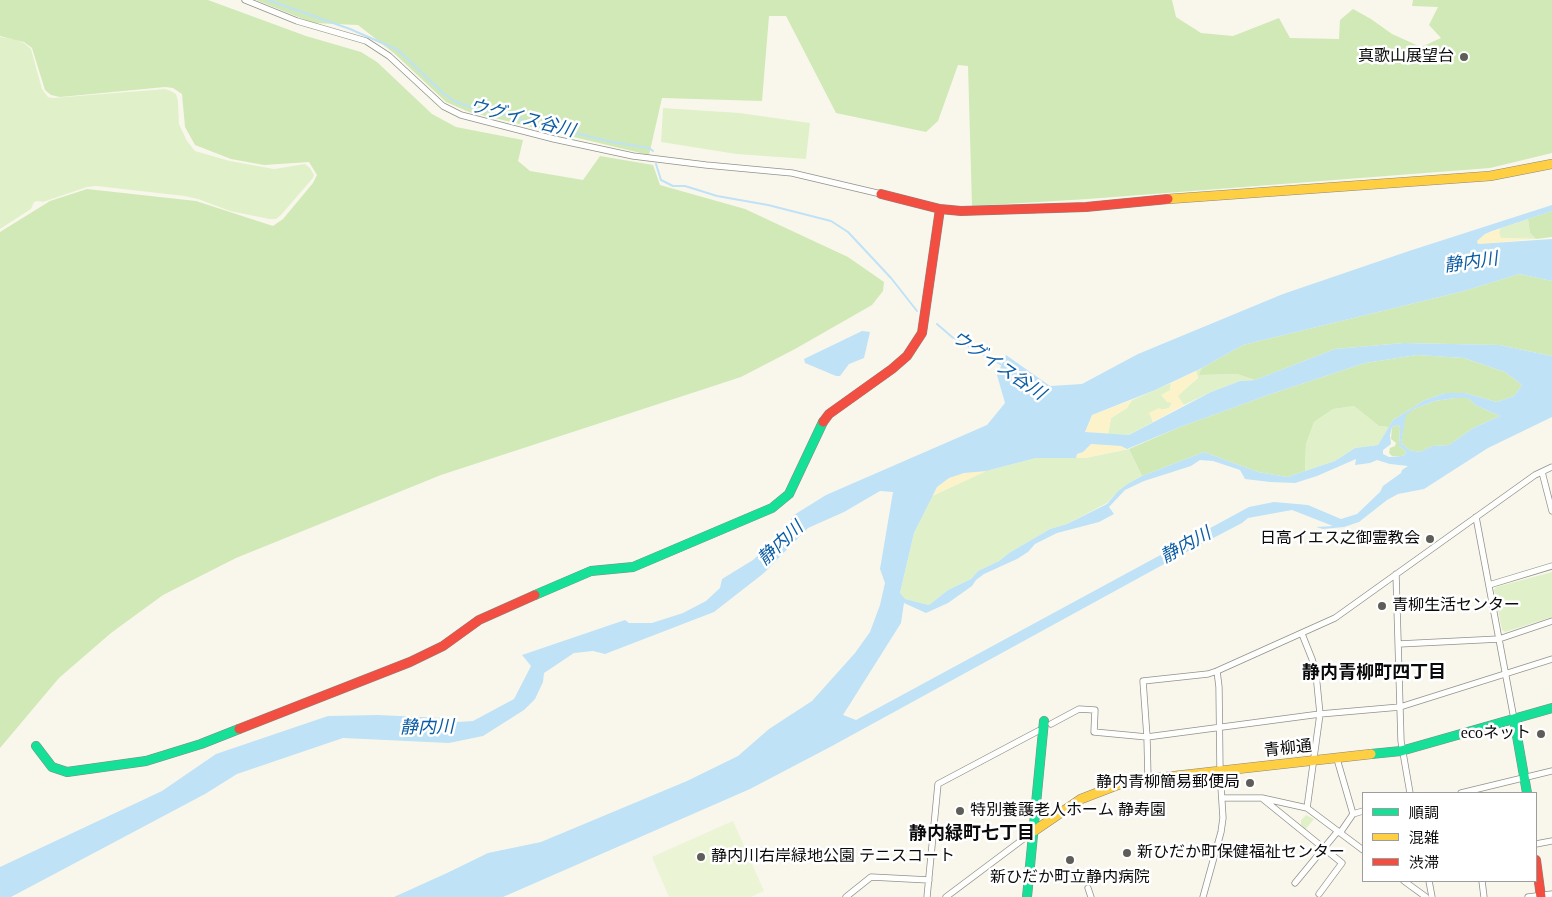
<!DOCTYPE html>
<html>
<head>
<meta charset="utf-8">
<style>
  body { margin:0 }
  #map { position:relative; width:1552px; height:897px; overflow:hidden; background:#f9f7ec; font-family:"Times New Roman","Noto Sans JP",serif }
  canvas { display:block }
  .legend { position:absolute; left:1362px; top:792px; width:175px; height:90px; box-sizing:border-box; background:#fff; border:1px solid #9d9d9d; margin:0; padding:6px 9px; list-style:none; font-size:15px; color:#0a0a0a }
  .legend li { display:flex; align-items:center; gap:10px; height:25px }
  .legend b { width:25px; border:1px solid #9d9d9d }
</style>
</head>
<body>
<div id="map">
<canvas width="1552" height="897"></canvas>
<ul class="legend">
<li><b style="height:6px;background:#16e098"></b>順調</li>
<li><b style="height:6px;background:#ffcf43"></b>混雑</li>
<li><b style="height:6px;background:#f24e42"></b>渋滞</li>
</ul>
</div>
<script>
const ctx = document.querySelector('canvas').getContext('2d');
ctx.lineJoin = 'round';
function fill(path, color) {
  ctx.fillStyle = color;
  ctx.fill(path, 'evenodd');
}
function poly(rows) {
  const path = new Path2D();
  for (const r of rows) {
    path.moveTo(r[0], r[1]);
    for (let i = 2; i < r.length; i += 2) path.lineTo(r[i], r[i + 1]);
  }
  return path;
}
function strokePath(path, color, width, dash) {
  ctx.strokeStyle = color;
  ctx.lineWidth = width;
  ctx.lineCap = dash ? 'butt' : 'round';
  ctx.setLineDash(dash || []);
  ctx.stroke(path);
}
function write(font, color, halo, rows, align = 'center') {
  ctx.font = font + ' "Times New Roman","Noto Sans JP",serif';
  ctx.lineWidth = 5;
  ctx.setLineDash([]);
  ctx.textBaseline = 'middle';
  ctx.strokeStyle = halo;
  ctx.fillStyle = color;
  for (const [text, x, y, turn = 0] of rows) {
    ctx.save();
    ctx.translate(x, y);
    ctx.rotate((+turn || 0) * Math.PI / 180);
    ctx.textAlign = isNaN(turn) ? turn : align;
    if (halo) ctx.strokeText(text, 0, 0);
    ctx.fillText(text, 0, 0);
    ctx.restore();
  }
}
fill(poly([
  [0,37,15,39,24,43,31,49,42,89,48,97,53,98,165,89,171,91,176,94,178,101,179,124,187,141,195,151,230,161,274,169,305,164,310,168,314,175,313,178,281,215,276,219,269,219,230,211,198,199,184,196,96,186,87,187,43,202,37,201,34,202,31,209,0,229],
  [663,108,740,113,810,123,806,159,736,154,661,142],
  [1528,219,1530,233,1536,239,1500,238,1499,232,1501,228],
  [1202,368,1200,375,1237,374,1255,380,1240,381,1211,392,1184,405,1177,396,1198,378,1196,371],
  [1171,383,1170,390,1172,403,1169,408,1150,413,1153,422,1129,435,1108,434,1111,418,1127,408,1132,400],
  [1354,406,1379,426,1389,427,1378,445,1355,448,1335,461,1305,471,1306,444,1314,422,1333,409],
  [1129,449,1142,476,1129,483,1118,491,1107,503,1067,524,1050,529,1009,553,999,561,978,571,971,579,948,590,929,605,904,599,900,593,914,533,932,496,986,471,1036,458,1085,458],
  [1552,572,1552,617,1505,632,1502,630,1494,590,1496,587],
  [1306,815,1314,819,1305,830,1301,825,1301,820]
]), '#e0f1ca');
fill(poly([
  [0,0,208,0,306,36,361,52,377,62,432,114,456,127,523,140,518,161,530,171,583,180,600,156,653,165,660,185,745,209,848,257,884,282,883,291,872,305,795,349,741,377,441,475,236,558,163,595,111,633,59,678,0,748,0,232,50,201,87,189,196,201,273,226,283,219,313,183,317,175,309,162,264,165,231,159,195,145,185,127,182,94,173,88,165,87,60,97,51,95,45,90,32,48,24,42,0,36],
  [256,0,1172,0,1176,17,1201,33,1233,36,1279,18,1290,38,1339,39,1340,20,1353,9,1371,19,1392,34,1421,47,1441,38,1429,25,1438,7,1412,6,1413,0,1552,0,1552,153,1490,168,1088,199,972,206,968,66,958,65,938,121,926,132,836,113,786,16,769,16,762,101,662,98,649,155,469,112,446,102,395,54,358,25,313,23],
  [1552,211,1552,237,1536,239,1530,233,1528,219],
  [1519,274,1552,281,1552,356,1499,345,1404,343,1335,349,1255,380,1237,374,1199,375,1202,368,1243,345,1464,291],
  [1417,355,1464,358,1505,372,1522,385,1514,396,1497,402,1465,393,1445,393,1425,400,1393,420,1389,427,1379,426,1354,406,1333,409,1314,422,1306,444,1305,471,1287,477,1258,472,1204,452,1142,476,1129,449,1180,427,1271,394,1365,363],
  [1455,398,1468,398,1477,406,1500,416,1473,428,1449,445,1432,446,1420,452,1409,450,1401,443,1405,415,1414,409,1435,401],
  [1399,425,1400,428,1399,446,1405,450,1406,454,1402,456,1392,456,1389,453,1390,448,1395,446,1396,443,1391,439,1392,427]
]), '#d0e9b7');
fill(poly([
  [1501,228,1499,232,1501,238,1536,239,1478,244,1477,241,1485,234],
  [1196,371,1198,377,1178,396,1184,405,1153,422,1149,413,1159,408,1163,410,1169,408,1172,403,1167,402,1161,395,1170,390,1171,383],
  [1132,400,1127,408,1111,418,1108,434,1085,433,1092,415],
  [1091,444,1121,446,1127,449,1085,458,1076,458,1077,454,1083,452],
  [977,471,986,471,932,496,937,487,949,478,964,473]
]), '#fcf3ca');
fill(poly([
  [733,821,764,891,751,897,669,897,652,857]
]), '#ebf4d4');
fill(poly([
  [1552,205,1552,211,1492,231,1485,234,1477,241,1478,244,1552,239,1552,281,1519,274,1464,291,1243,345,1202,368,1155,390,1092,415,1085,432,1129,435,1211,392,1240,381,1255,380,1335,349,1404,343,1499,345,1552,356,1552,417,1488,448,1424,489,1398,494,1387,500,1359,522,1344,527,1323,529,1316,527,1333,526,1292,510,1248,518,1242,523,1177,557,832,746,750,789,503,897,394,897,447,873,488,853,541,842,687,781,738,756,769,729,812,701,855,653,870,632,880,605,885,583,880,569,893,492,880,491,844,512,808,528,764,573,714,612,605,654,593,651,574,653,544,673,543,682,535,699,524,710,483,736,449,743,343,738,237,774,205,794,11,897,0,897,0,867,162,791,216,754,328,716,378,715,443,718,458,722,473,721,514,699,531,666,522,655,625,620,629,623,652,623,683,613,706,601,720,588,722,579,753,560,781,534,794,515,826,495,987,425,1005,403,997,375,1006,355,1050,386,1082,384,1138,354,1283,294,1409,251],
  [1417,355,1464,358,1505,372,1522,385,1514,396,1497,402,1465,393,1445,393,1425,400,1393,420,1378,445,1355,448,1335,461,1287,477,1258,472,1204,452,1142,476,1129,483,1118,491,1107,504,1067,524,1050,529,1009,553,999,561,978,571,971,579,948,590,929,605,905,599,900,593,914,533,937,487,949,478,964,473,986,471,1036,458,1076,458,1077,454,1083,452,1091,444,1121,446,1127,449,1180,427,1271,394,1365,363],
  [1455,398,1468,398,1477,406,1500,416,1473,428,1449,445,1432,446,1420,452,1409,450,1401,443,1406,415,1414,409,1435,401],
  [1399,425,1400,428,1399,446,1405,450,1406,454,1402,456,1389,457,1383,454,1383,450,1391,444,1390,435,1392,427],
  [1356,459,1355,465,1370,463,1377,460,1390,464,1408,466,1402,470,1401,473,1383,486,1380,492,1357,514,1341,519,1308,505,1274,502,1249,507,856,720,843,715,901,623,904,603,926,613,948,603,972,586,976,580,984,574,1017,559,1028,552,1035,544,1057,533,1099,522,1114,514,1109,507,1125,490,1144,481,1191,466,1200,460,1213,461,1240,470,1245,479,1270,482,1295,483,1317,476],
  [862,331,870,332,864,358,849,364,840,376,836,376,805,363,804,359]
]), '#bfe2f6');
strokePath(poly([
  [268,0,350,29,398,50,444,94,456,102,471,107,502,114,525,121,612,142,649,148,653,151],
  [656,164,661,180,673,186,685,186,717,196,768,205,831,221,848,232,891,278,917,311],
  [937,324,952,337,1002,365]
]), '#bfe2f6', 2);
const street = poly([
  [245,0,297,21,366,41,389,56,443,106,461,115,554,139,633,156,706,165,792,173,881,194],
  [1542,472,1552,511],
  [1476,517,1514,719],
  [1396,574,1401,741,1410,793],
  [1489,585,1552,566],
  [1302,634,1312,659,1316,674,1320,714,1307,808],
  [1399,644,1499,639,1552,621],
  [1051,724,1079,709,1095,710,1094,732,1147,737,1320,714,1400,707,1552,659],
  [1337,759,1353,814],
  [1148,779,1147,737,1143,681,1208,674,1217,671,1335,618,1535,475,1552,467],
  [1461,793,1552,771],
  [1222,798,1262,798,1307,808,1363,850],
  [1263,799,1342,863,1319,894],
  [1340,833,1353,814,1363,811],
  [1536,844,1552,841],
  [1404,881,1426,897],
  [1429,881,1432,897],
  [1482,881,1484,897],
  [1295,883,1338,831],
  [1088,888,1091,897],
  [846,897,871,877,929,880],
  [927,897,938,784,1038,731],
  [946,897,1034,831],
  [1203,897,1221,832,1223,818,1220,771,1219,687,1217,671],
  [1528,897,1552,894]
]);
const fast = poly([
  [535,595,591,571,633,567,772,508,789,494,823,422],
  [1514,719,1527,793],
  [36,746,52,767,67,772,146,761,201,744,239,729],
  [1371,754,1401,751,1552,708],
  [1027,897,1044,721]
]);
const slow = poly([
  [1168,199,1490,176,1552,164],
  [1034,831,1081,799,1120,784,1148,779,1371,754]
]);
const jam = poly([
  [881,194,940,209,961,211,1086,207,1168,199],
  [823,422,829,414,892,369,907,356,922,333,940,209],
  [239,729,410,662,443,646,479,620,535,595],
  [1536,860,1541,897]
]);
strokePath(street, '#92918c', 7);
strokePath(fast, '#888782', 10);
strokePath(slow, '#888782', 10);
strokePath(jam, '#888782', 10);
strokePath(street, '#fefefc', 5.5);
strokePath(fast, '#16e098', 9);
strokePath(slow, '#ffcf43', 9);
strokePath(jam, '#f24e42', 9);
for (const [x, y, r, color] of [
  [1464,57,5,"#5e5d59"],
  [1430,539,5,"#5e5d59"],
  [1382,606,5,"#5e5d59"],
  [1541,734,5,"#5e5d59"],
  [1250,783,5,"#5e5d59"],
  [960,811,5,"#5e5d59"],
  [1127,853,5,"#5e5d59"],
  [701,857,5,"#5e5d59"],
  [1070,860,5,"#5e5d59"]
]) {
  const dot = new Path2D();
  dot.arc(x, y, r, 0, 2 * Math.PI);
  ctx.fillStyle = color;
  ctx.fill(dot);
  strokePath(dot, '#fff', 2);
}
write('16px', '#0a0a0a', '#fff', [
  ["真歌山展望台",1454,57],
  ["日高イエス之御霊教会",1420,539],
  ["青柳生活センター",1392,606,"left"],
  ["ecoネット",1531,734],
  ["静内青柳簡易郵便局",1240,783],
  ["特別養護老人ホーム 静寿園",970,811,"left"],
  ["新ひだか町保健福祉センター",1137,853,"left"],
  ["静内川右岸緑地公園 テニスコート",711,857,"left"],
  ["新ひだか町立静内病院",1070,878,"center"]
], 'right');
write('16px', '#0a0a0a', '#fff', [
  ["青柳通",1288,749,-6]
]);
write('italic 18px', '#0b5ca4', '#fff', [
  ["ウグイス谷川",522,119,14],
  ["静内川",1471,263,-8],
  ["ウグイス谷川",998,366,34],
  ["静内川",781,544,-43],
  ["静内川",1186,546,-29],
  ["静内川",427,728,-1]
]);
write('bold 18px', '#0a0a0a', '#fff', [
  ["静内青柳町四丁目",1374,673],
  ["静内緑町七丁目",972,834]
]);
</script>
</body>
</html>
